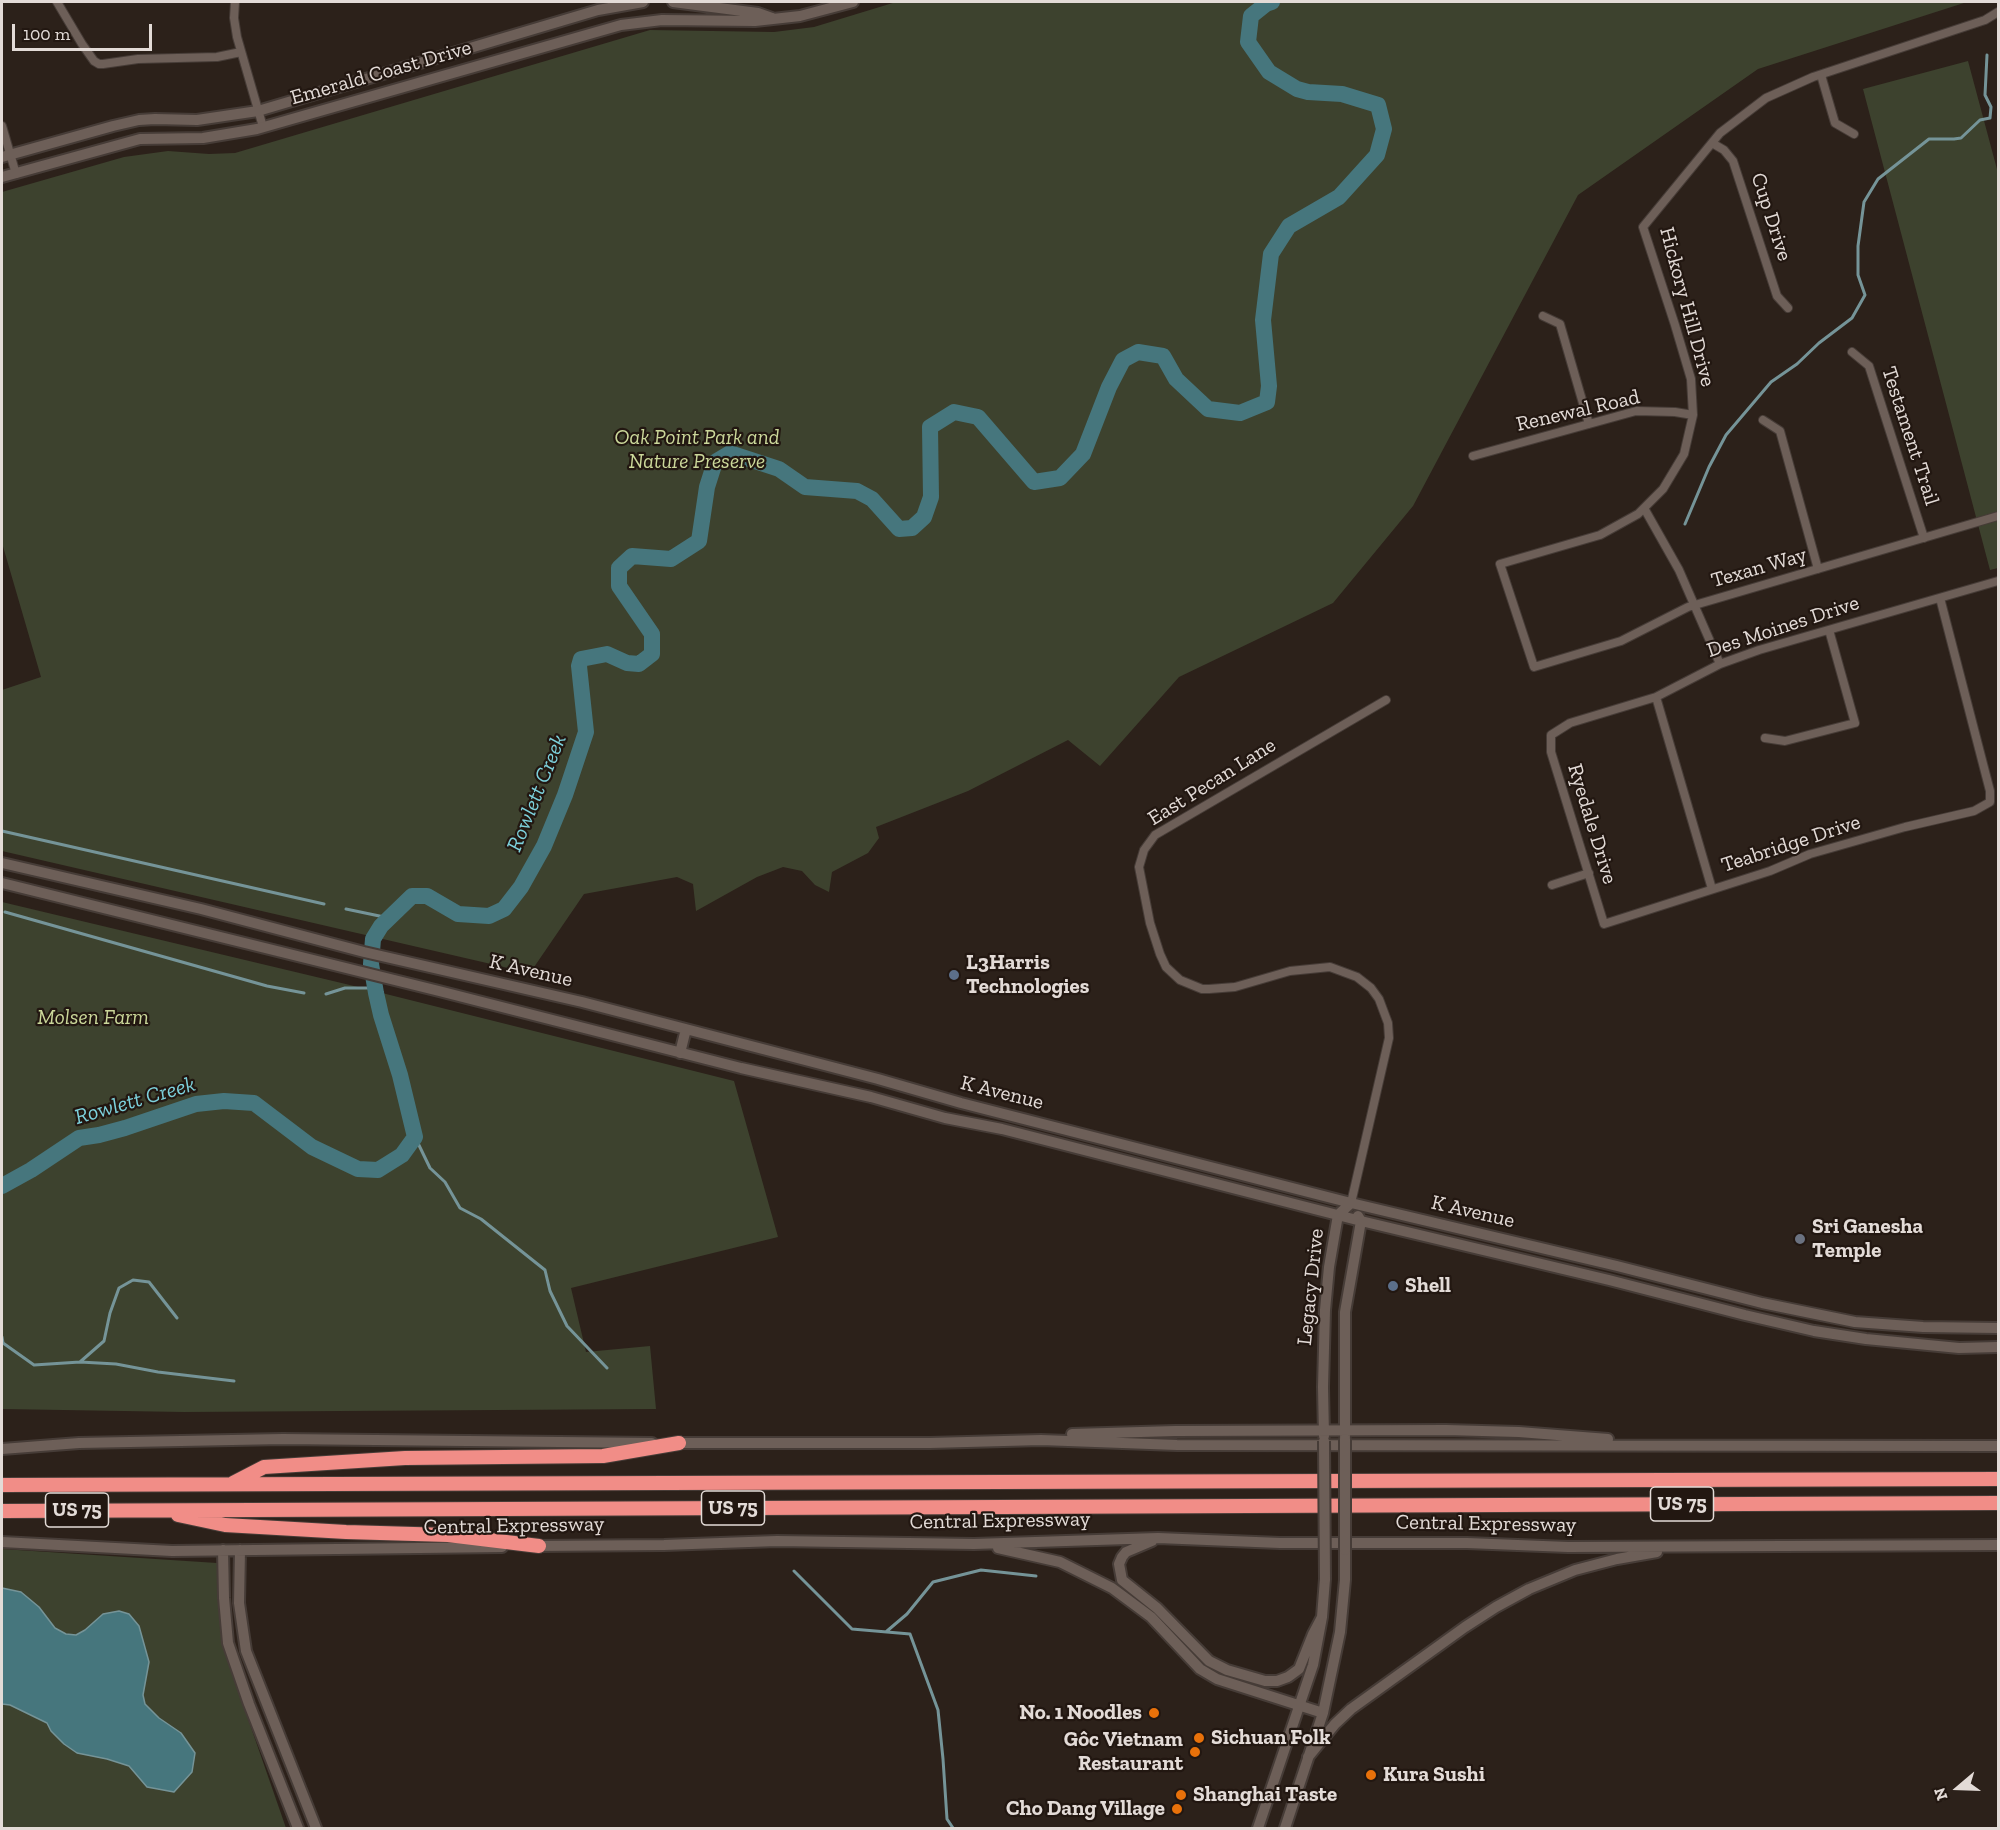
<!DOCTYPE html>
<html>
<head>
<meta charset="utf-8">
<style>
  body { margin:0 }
  #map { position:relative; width:2000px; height:1830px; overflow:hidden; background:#2c211a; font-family:"Zilla Slab",serif }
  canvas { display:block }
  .frame { position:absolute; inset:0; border:3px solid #e3dbd7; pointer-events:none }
  .north { position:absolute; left:1928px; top:1758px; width:60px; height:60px; -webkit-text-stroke:4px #221711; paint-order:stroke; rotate:251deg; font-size:16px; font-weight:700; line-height:24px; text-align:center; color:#e3dbd7 }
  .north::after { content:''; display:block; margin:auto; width:21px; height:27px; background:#e3dbd7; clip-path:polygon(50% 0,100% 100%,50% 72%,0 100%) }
  .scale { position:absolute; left:12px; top:24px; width:140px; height:27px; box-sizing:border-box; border:3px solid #e3dbd7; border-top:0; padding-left:8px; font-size:18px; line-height:21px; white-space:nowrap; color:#e3dbd7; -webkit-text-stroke:4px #221711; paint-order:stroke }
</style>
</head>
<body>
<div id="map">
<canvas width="2000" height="1830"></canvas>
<div class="frame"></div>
<div class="north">N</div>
<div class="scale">100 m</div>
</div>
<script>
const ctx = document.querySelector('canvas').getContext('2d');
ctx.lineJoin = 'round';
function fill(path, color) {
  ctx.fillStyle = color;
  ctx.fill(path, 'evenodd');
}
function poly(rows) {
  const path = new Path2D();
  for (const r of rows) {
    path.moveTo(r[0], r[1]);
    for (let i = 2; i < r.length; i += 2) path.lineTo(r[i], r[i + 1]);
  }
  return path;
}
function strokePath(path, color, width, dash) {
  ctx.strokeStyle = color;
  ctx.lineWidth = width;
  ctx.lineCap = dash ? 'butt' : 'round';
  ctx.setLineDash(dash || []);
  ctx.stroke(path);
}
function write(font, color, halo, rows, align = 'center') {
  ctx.font = font + ' "Zilla Slab",serif';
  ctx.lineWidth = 4.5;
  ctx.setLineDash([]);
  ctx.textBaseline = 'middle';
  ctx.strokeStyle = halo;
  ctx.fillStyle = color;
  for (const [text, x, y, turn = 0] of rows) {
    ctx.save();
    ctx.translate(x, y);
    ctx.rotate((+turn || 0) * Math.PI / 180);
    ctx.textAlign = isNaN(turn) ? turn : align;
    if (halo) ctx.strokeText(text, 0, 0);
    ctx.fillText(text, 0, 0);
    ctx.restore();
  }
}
fill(poly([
  [896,2,1967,2,1758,69,1578,195,1413,506,1333,603,1179,677,1100,766,1068,740,968,791,876,827,879,838,868,853,832,872,829,892,815,885,802,871,783,867,757,877,696,911,693,884,677,877,584,894,530,973,2,851,2,690,41,677,2,543,2,192,124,157,168,151,209,154,235,153,650,30,774,32,814,27],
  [1968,61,1998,173,1998,568,1990,570,1863,89],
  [2,902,354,986,734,1081,778,1237,571,1288,586,1352,650,1346,656,1409,184,1412,2,1409],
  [2,1549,217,1563,222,1644,286,1828,2,1828]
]), '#3d422e');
const water = poly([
  [2,1588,21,1592,39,1607,55,1628,66,1634,76,1635,85,1630,103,1614,119,1611,129,1614,139,1626,149,1662,143,1695,145,1704,159,1718,181,1733,195,1753,192,1772,174,1792,147,1787,129,1766,107,1759,77,1753,64,1744,51,1731,47,1723,10,1705,2,1704,2,1588]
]);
fill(water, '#46767d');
strokePath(water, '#759498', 1.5);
strokePath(poly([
  [1685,524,1709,467,1726,435,1771,382,1797,364,1819,343,1852,318,1865,295,1858,275,1858,246,1864,202,1878,179,1929,139,1954,139,1961,138,1980,120,1990,118,1991,107,1985,95,1987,55],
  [2,831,324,904],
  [346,909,389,918],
  [5,912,267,986,304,993],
  [326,994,345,988,375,988],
  [415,1137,430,1168,445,1182,460,1208,481,1219,545,1270,550,1291,567,1326,607,1368],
  [2,1337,3,1343,34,1365,80,1362,116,1364,158,1372,234,1381],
  [80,1362,104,1341,110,1313,119,1288,133,1280,149,1282,177,1318],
  [794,1571,852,1629,910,1634,938,1710,943,1759,947,1819,953,1828],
  [887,1631,907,1614,933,1582,981,1570,1036,1576]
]), '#759498', 3);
strokePath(poly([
  [2,1186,31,1170,79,1138,99,1135,125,1128,196,1104,224,1101,254,1103,312,1147,358,1169,378,1170,402,1155,415,1137,400,1075,381,1015,376,993,371,964,373,939,381,926,412,896,427,896,458,914,489,916,504,909,521,887,544,846,565,795,586,732,579,666,581,659,607,654,627,663,639,664,652,654,652,634,619,586,619,568,632,556,671,559,699,541,707,487,715,462,730,453,779,469,805,487,857,491,872,499,899,529,912,528,924,517,931,497,930,427,954,412,978,417,1034,482,1060,478,1083,454,1109,387,1123,360,1138,352,1163,356,1176,379,1208,409,1240,413,1267,402,1269,386,1263,320,1271,254,1289,226,1339,197,1377,155,1384,129,1378,105,1342,94,1308,92,1297,89,1269,72,1248,42,1251,16,1266,4,1272,2]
]), '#46767d', 16);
const street = poly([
  [57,2,82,44,94,61,99,64,103,64,138,59,217,57,241,52],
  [235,2,234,18,237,37,263,127],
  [1998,12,1985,20,1813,77,1766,98,1720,133,1643,227,1675,325,1691,379,1693,415,1684,454,1663,489,1638,514,1600,535,1500,564,1534,667,1621,641,1688,607,1998,516],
  [1821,75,1835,123,1854,134],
  [2,126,16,174],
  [1712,143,1724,150,1733,161,1777,296,1788,308],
  [1543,316,1560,324,1589,424],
  [1852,352,1869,366,1924,538],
  [1763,420,1780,431,1818,569],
  [1473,456,1636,411,1675,412,1693,415],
  [1644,508,1679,570,1720,664],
  [1940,598,1990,791,1990,802,1974,811,1905,827,1810,854,1770,871,1604,924,1551,752,1551,735,1570,723,1656,697,1720,664,1759,650,1998,581],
  [1656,697,1712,889],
  [1765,738,1785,741,1855,723,1829,630],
  [1552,885,1589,873],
  [1351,1203,1389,1038,1388,1023,1379,999,1371,988,1357,977,1330,967,1290,971,1235,987,1209,989,1202,989,1180,980,1166,967,1160,954,1150,923,1139,867,1144,850,1155,835,1386,700]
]);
const secondary = poly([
  [673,2,758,13,772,18],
  [2,157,113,126,139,120,155,119,197,120,258,111,598,10,643,2],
  [2,177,140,139,203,138,257,129,621,25,662,20,755,21,800,16,853,2],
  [2,863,201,909,364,952,582,1002,878,1079,961,1103,1351,1203,1617,1266,1762,1303,1855,1322,1923,1327,1998,1328],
  [2,883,439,991,741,1068,871,1097,945,1118,1002,1129,1361,1221,1609,1280,1745,1315,1814,1331,1866,1339,1959,1348,1998,1347],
  [680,1053,686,1029],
  [1072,1434,1175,1431,1446,1430,1519,1432,1608,1439],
  [1324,1436,1323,1387,1325,1310,1329,1267,1338,1215,1351,1203],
  [1345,1436,1345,1312,1361,1221,1358,1216],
  [674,1443,930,1443,1041,1440,1177,1445,1998,1446],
  [2,1449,79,1443,283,1439,652,1443],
  [1152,1541,1126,1552,1122,1557,1119,1564,1122,1580,1157,1608,1209,1661,1227,1670,1265,1681,1277,1681,1288,1677,1299,1669,1313,1634,1322,1617],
  [2,1542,172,1551,502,1547],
  [533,1546,664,1545,777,1541,974,1544,1158,1538,1280,1543,1467,1543,1568,1547,1998,1545],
  [998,1548,1060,1562,1112,1588,1151,1617,1200,1669,1217,1679,1323,1713],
  [223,1550,224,1598,228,1643,249,1704,298,1828],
  [240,1550,239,1603,246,1651,316,1828],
  [1308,1757,1335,1724,1351,1709,1465,1627,1496,1607,1529,1589,1575,1570,1617,1559,1657,1552],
  [1258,1828,1313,1665,1322,1617,1325,1579],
  [1285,1828,1323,1713,1340,1632,1345,1580,1345,1550]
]);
const highway = poly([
  [233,1483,264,1467,405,1458,603,1456,679,1443],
  [2,1485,1998,1479],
  [2,1511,1998,1503],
  [178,1515,225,1525,346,1532,448,1535,539,1546]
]);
strokePath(street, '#463c37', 10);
strokePath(secondary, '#463c37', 14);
strokePath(highway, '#463c37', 16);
strokePath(street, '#6d5f58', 8);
strokePath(secondary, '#6d5f58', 10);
strokePath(highway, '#f18d87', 14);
const secondaryBridge = poly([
  [1324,1441,1325,1579],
  [1345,1550,1345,1439]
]);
strokePath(secondaryBridge, '#463c37', 14, []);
strokePath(secondaryBridge, '#6d5f58', 10);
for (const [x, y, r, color] of [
  [954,975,6,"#5c6f8a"],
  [1800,1239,6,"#6b7280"],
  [1393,1286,6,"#5c6f8a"],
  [1154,1713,6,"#e8710a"],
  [1199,1738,6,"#e8710a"],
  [1195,1752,6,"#e8710a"],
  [1371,1775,6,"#e8710a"],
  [1181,1795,6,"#e8710a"],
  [1177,1809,6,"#e8710a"]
]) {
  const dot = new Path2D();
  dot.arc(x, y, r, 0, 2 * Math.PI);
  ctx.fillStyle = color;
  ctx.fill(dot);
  strokePath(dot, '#221711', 2);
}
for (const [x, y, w] of [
  [1682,1504,63],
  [733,1508,63],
  [77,1510,63]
]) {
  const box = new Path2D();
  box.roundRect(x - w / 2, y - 17, w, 34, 4.5);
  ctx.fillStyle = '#221711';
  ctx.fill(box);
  strokePath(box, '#e3dbd7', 1.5);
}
write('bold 20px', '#e3dbd7', null, [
  ["US 75",1682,1504],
  ["US 75",733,1508],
  ["US 75",77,1510]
]);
write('21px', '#e3dbd7', '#221711', [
  ["Emerald Coast Drive",381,73,-16],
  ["Cup Drive",1771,217,72],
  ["Hickory Hill Drive",1687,307,75],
  ["Renewal Road",1578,411,-13],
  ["Testament Trail",1910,436,72],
  ["Texan Way",1759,568,-16],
  ["Des Moines Drive",1783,627,-18],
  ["East Pecan Lane",1212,782,-32],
  ["Ryedale Drive",1592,824,73],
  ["Teabridge Drive",1791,844,-18],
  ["K Avenue",531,971,13],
  ["K Avenue",1002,1093,14],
  ["K Avenue",1473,1212,13],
  ["Legacy Drive",1311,1287,-84],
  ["Central Expressway",1000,1521,-1],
  ["Central Expressway",1486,1524,1],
  ["Central Expressway",514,1526,-1]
]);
write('italic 21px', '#cbd89a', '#221711', [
  ["Oak Point Park and",697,438],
  ["Nature Preserve",697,462],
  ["Molsen Farm",93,1018]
]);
write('bold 21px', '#e3dbd7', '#221711', [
  ["L3Harris",966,963],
  ["Technologies",966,987],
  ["Sri Ganesha",1812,1227],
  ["Temple",1812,1251],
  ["Shell",1405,1286],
  ["No. 1 Noodles",1142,1713,"right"],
  ["Sichuan Folk",1211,1738],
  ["Gôc Vietnam",1183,1740,"right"],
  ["Restaurant",1183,1764,"right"],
  ["Kura Sushi",1383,1775],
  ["Shanghai Taste",1193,1795],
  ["Cho Dang Village",1165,1809,"right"]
], 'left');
write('italic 22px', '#7dd1dc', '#221711', [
  ["Rowlett Creek",537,793,-68],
  ["Rowlett Creek",135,1101,-16]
]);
</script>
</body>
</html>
